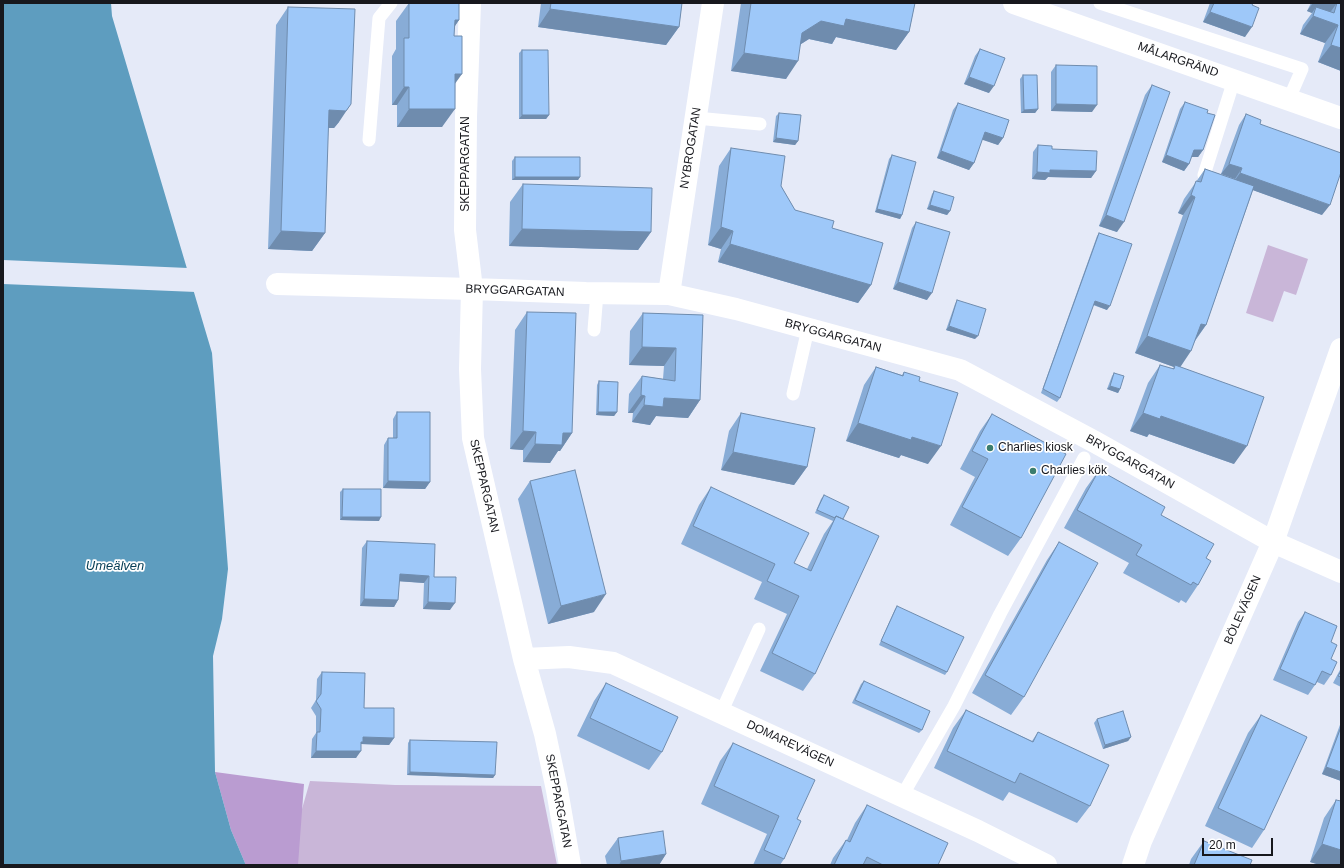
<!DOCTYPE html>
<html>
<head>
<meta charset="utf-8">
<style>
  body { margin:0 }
  #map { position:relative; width:1344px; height:868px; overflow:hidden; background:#e5eaf8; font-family:Helvetica,sans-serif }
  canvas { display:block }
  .frame { position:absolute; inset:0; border:4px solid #17181d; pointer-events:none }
  .scale { position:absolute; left:1202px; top:838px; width:71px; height:18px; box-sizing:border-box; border:2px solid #17181d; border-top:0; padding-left:5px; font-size:12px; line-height:14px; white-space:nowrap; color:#17181d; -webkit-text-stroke:3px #fff; paint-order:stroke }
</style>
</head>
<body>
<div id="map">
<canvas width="1344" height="868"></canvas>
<div class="frame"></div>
<div class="scale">20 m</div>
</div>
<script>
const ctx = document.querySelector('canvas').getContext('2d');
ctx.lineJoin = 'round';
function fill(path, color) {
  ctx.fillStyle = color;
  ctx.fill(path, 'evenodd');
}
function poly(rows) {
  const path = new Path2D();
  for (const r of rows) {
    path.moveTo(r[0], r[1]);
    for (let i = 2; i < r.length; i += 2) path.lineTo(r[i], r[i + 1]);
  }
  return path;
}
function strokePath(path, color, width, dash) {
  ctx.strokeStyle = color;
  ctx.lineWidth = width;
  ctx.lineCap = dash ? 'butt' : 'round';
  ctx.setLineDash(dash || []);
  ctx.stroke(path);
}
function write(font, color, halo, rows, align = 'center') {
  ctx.font = font + ' Helvetica,sans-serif';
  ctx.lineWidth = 3.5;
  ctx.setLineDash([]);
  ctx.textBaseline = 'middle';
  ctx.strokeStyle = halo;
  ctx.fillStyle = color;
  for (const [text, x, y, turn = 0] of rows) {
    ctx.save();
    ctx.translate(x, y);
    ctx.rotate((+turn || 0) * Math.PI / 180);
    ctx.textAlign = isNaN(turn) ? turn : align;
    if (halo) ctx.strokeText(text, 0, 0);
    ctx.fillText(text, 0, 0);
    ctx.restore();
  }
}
fill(poly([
  [1268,245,1308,259,1296,295,1284,291,1273,322,1246,313],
  [310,781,395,785,541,786,557,865,286,865]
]), '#c9b6d8');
fill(poly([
  [215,772,304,784,298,865,245,865,245,863,231,830]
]), '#ba9cd1');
fill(poly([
  [3,3,111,3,112,16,212,353,228,569,222,619,213,656,215,772,231,830,245,863,245,865,3,865]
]), '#5e9dbf');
fill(poly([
  [3,260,188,268,196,292,3,284]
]), '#e5eaf8');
strokePath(poly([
  [1100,3,1302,69,1289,99],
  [696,118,760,124],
  [369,140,379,18,391,3],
  [1204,175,1234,80],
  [594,330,597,293],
  [793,394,808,329],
  [721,713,759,629],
  [902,796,954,706,1000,614,1084,458]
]), '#fff', 13);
strokePath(poly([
  [470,3,466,117,465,230,472,289,470,369,473,438,524,659,545,734,557,790,570,865],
  [1014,3,1341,118],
  [277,284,472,289,586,293,669,294,736,309,960,370,1095,442,1273,542,1341,572],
  [669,294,713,3],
  [524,659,569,657,613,663,978,831,1046,865]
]), '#fff', 22);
strokePath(poly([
  [1133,865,1141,841,1273,542,1341,349]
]), '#fff', 22);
fill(poly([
  [409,3,459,20,454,27,455,84,442,127,397,127,397,105,392,105,392,56,396,49,396,21],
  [541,3,682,3,679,27,666,45,538,27],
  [741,3,915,3,909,32,896,50,836,37,832,44,809,39,801,44,786,79,731,71],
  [1210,3,1253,3,1245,37,1203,22],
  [1311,3,1341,3,1341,71,1318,62,1325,43,1300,34,1303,25,1312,13,1307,11],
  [288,7,339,122,334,128,328,128,325,233,312,251,268,249,276,25],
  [980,49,989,93,964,84,975,56],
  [522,50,549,115,546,119,519,119,519,53],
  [1056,65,1092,112,1051,111,1051,72],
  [1023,75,1038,109,1035,113,1021,113,1020,79],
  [1152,85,1117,232,1099,226,1145,95],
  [1185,102,1203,150,1198,157,1191,157,1189,164,1184,171,1162,162,1180,109],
  [958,103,1003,138,998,145,982,139,974,163,969,170,937,158,953,110],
  [779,113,798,141,795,145,773,142,776,116],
  [1246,114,1260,124,1322,215,1253,190,1206,325,1195,341,1180,367,1234,464,1149,434,1147,437,1130,431,1148,383,1160,365,1172,369,1174,367,1135,353,1183,215,1178,213,1184,199,1205,169,1234,179,1235,179,1221,174,1239,125],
  [1038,145,1052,149,1096,171,1091,178,1048,177,1045,180,1032,179,1033,152],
  [731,148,781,186,795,210,832,228,871,285,858,303,718,262,721,249,708,245,719,166],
  [892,155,902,215,900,219,875,212,889,159],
  [515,157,580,177,578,180,512,180,512,161],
  [523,184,651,232,638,250,509,246,510,202],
  [934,191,950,211,947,215,927,209,932,194],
  [916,222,927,300,893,289,912,228],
  [1099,233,1107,310,1093,305,1060,398,1057,402,1041,393,1097,236],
  [957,300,975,339,946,330,955,304],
  [527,312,572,433,560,451,558,451,550,463,523,462,523,450,510,449,515,330],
  [643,313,703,315,700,400,688,418,656,416,650,425,632,422,633,413,628,413,629,394,642,376,663,379,664,366,629,365,630,331],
  [876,367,902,375,904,372,919,381,928,464,901,455,899,458,846,441,864,385],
  [1114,373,1120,389,1118,393,1107,389,1112,376],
  [599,381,617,412,614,416,596,415,597,385],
  [397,412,430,482,425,489,383,488,384,445,388,438,393,438,393,419],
  [741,413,807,467,794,485,721,470,729,431],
  [992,414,1021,538,1008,556,950,525,975,477,960,469,980,431],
  [1099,470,1161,515,1206,558,1198,585,1186,603,1181,600,1179,603,1123,573,1129,563,1064,528,1086,488],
  [530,481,594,612,548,624,518,499],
  [711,487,794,563,807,569,824,534,833,521,815,513,821,499,824,495,843,519,815,674,803,691,760,671,787,614,754,599,762,582,681,544,699,505],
  [343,489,379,521,340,520,340,492],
  [367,541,434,577,450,610,423,609,424,583,399,581,398,600,394,607,360,606,362,548],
  [1059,542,1024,697,1011,715,972,693,1047,560],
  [897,606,947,672,945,675,879,645,895,609],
  [1305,612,1331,659,1331,675,1324,685,1317,682,1308,695,1273,680,1298,622],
  [1341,668,1341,687,1333,683],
  [322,672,364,708,394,738,389,745,361,744,356,758,311,758,312,739,316,733,316,716,311,708,316,700,317,679],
  [864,681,922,730,919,733,852,703,861,684],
  [606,683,662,752,649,770,577,736,594,701],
  [966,710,1032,741,1038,732,1090,806,1077,823,1009,792,1003,801,934,768,953,728],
  [1261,715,1264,830,1252,848,1205,826,1248,733],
  [1097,719,1131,737,1128,741,1103,749,1094,723],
  [1341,722,1341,781,1322,774],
  [410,740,495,775,493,778,407,775,408,743],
  [733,743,797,819,784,859,780,865,753,865,767,834,701,804,720,761],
  [1336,800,1341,865,1320,865,1310,862,1324,818],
  [867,805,938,865,830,865,833,858,846,840,847,840,855,823],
  [618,838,666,854,659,865,607,865,605,856],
  [1204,841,1250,865,1189,865,1191,859]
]), '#88acd6');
fill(poly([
  [1313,3,1337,3,1326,18,1316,7,1312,13,1307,11],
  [550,9,679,27,666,45,538,27],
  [1210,12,1252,27,1245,37,1203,22],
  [1313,16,1338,25,1325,43,1300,34],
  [846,19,909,32,896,50,836,37,832,44,809,39,790,51,802,33,821,21],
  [455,20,459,20,447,38],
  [1331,45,1341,48,1341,71,1318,62],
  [744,53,798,61,786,79,731,71],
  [455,74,462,74,449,92],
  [969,77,994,86,989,93,964,84],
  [404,87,409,87,397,105,392,105],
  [351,104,339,122,334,128,316,128,329,110],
  [1056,104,1097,105,1092,112,1051,111],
  [409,109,455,109,442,127,397,127],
  [1038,109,1035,113,1021,113,1024,110],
  [522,115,549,115,546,119,519,119],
  [985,132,1003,138,998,145,980,139],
  [776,138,798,141,795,145,773,142],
  [1194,150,1203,150,1198,157,1189,157],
  [941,151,974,163,969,170,937,158],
  [1166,155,1189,164,1184,171,1162,162],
  [1229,164,1242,168,1235,179,1221,174],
  [1050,170,1096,171,1091,178,1048,177,1045,180,1032,179,1037,172],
  [1240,173,1330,205,1322,215,1233,183],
  [515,177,580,177,578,180,512,180],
  [1191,195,1195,197,1183,215,1178,213],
  [930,205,950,211,947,215,927,209],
  [877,209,902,215,900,219,875,212],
  [1106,215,1124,222,1117,232,1099,226],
  [721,227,733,231,721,249,708,245],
  [522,229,651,232,638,250,509,246],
  [281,231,325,233,312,251,268,249],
  [730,244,871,285,858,303,718,262],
  [898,282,932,293,927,300,893,289],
  [1095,301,1110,306,1107,310,1092,304],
  [1201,324,1206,325,1193,343],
  [949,326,978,336,975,339,946,330],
  [1147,336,1191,351,1179,369,1175,365,1174,367,1135,353],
  [642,347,676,348,664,366,629,365],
  [1110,386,1120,389,1118,393,1107,389],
  [641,395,645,396,633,413,628,413],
  [664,398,700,400,688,418,656,416,650,425,632,422,644,405],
  [598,412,617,412,614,416,596,415],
  [1143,413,1161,416,1247,446,1234,464,1149,434,1147,437,1130,431],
  [858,423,912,437,941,446,928,464,901,455,899,458,846,441],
  [523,431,536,432,523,450,510,449],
  [563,433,572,433,560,451,558,451,550,463,523,462,535,444],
  [733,452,807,467,794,485,721,470],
  [388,481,430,482,425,489,383,488],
  [342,517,381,517,379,521,340,520],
  [400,574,429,576,424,583,395,581],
  [606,594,594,612,548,624,561,606],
  [364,599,398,600,394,607,360,606],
  [428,602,455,603,450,610,423,609],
  [363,737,394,738,389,745,361,744,359,748],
  [1131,737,1128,741,1103,749,1105,745],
  [316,751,361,751,356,758,311,758],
  [1326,767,1341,772,1341,781,1322,774],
  [410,772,495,775,493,778,407,775],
  [1322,844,1341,850,1341,865,1320,865,1310,862],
  [666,854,659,865,619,865,621,861]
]), '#6f8cae');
const building = poly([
  [409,3,459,3,459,20,455,20,454,36,462,36,462,74,455,74,455,109,409,109,409,87,404,87,404,38,409,38,409,3],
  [551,3,682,3,679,27,550,9,551,3],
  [751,3,915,3,909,32,846,19,844,26,821,21,802,33,798,61,744,53,751,3],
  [1214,3,1253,3,1252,5,1259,8,1252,27,1210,12,1214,3],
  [1337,3,1341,3,1341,48,1331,45,1338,25,1313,16,1316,7,1334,13,1337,3],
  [288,7,355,9,351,104,346,111,329,110,325,233,281,231,288,7],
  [980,49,1005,58,994,86,969,77,980,49],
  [522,50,548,50,549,115,522,115,522,50],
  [1056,65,1097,66,1097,105,1056,104,1056,65],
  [1023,75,1037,75,1038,109,1024,110,1023,75],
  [1152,85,1170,92,1124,222,1106,215,1152,85],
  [1185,102,1208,110,1207,113,1215,115,1203,150,1194,150,1189,164,1166,155,1185,102],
  [958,103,1009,120,1003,138,985,132,974,163,941,151,958,103],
  [779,113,801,115,798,141,776,138,779,113],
  [1246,114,1261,120,1260,124,1341,153,1341,172,1330,205,1240,173,1242,168,1229,164,1246,114],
  [1038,145,1052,146,1052,149,1097,151,1096,171,1050,170,1050,173,1037,172,1038,145],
  [731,148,785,156,781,186,795,210,834,221,832,228,883,243,871,285,730,244,733,231,721,227,731,148],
  [892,155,916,162,902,215,877,209,892,155],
  [515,157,580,157,580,177,515,177,515,157],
  [1205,169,1254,186,1206,325,1201,324,1191,351,1147,336,1195,197,1191,195,1196,181,1201,182,1205,169],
  [523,184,652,188,651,232,522,229,523,184],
  [934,191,954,197,950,211,930,205,934,191],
  [916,222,950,232,932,293,898,282,916,222],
  [1099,233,1132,244,1110,306,1095,301,1060,398,1043,389,1099,233],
  [957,300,986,309,978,336,949,326,957,300],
  [527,312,576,313,572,433,563,433,562,445,535,444,536,432,523,431,527,312],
  [643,313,703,315,700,400,664,398,663,407,644,405,645,396,641,395,642,376,675,381,676,348,642,347,643,313],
  [1160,365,1174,369,1175,365,1264,397,1247,446,1161,416,1160,419,1143,413,1160,365],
  [876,367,903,376,904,372,920,377,919,381,958,393,941,446,912,437,911,440,858,423,876,367],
  [1114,373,1124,376,1120,389,1110,386,1114,373],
  [599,381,618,382,617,412,598,412,599,381],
  [397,412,430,412,430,482,388,481,388,438,397,438,397,412],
  [741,413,815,428,807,467,733,452,741,413],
  [992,414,1066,454,1021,538,962,507,988,459,972,451,992,414],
  [575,470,606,594,561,606,530,481,575,470],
  [1099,470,1165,507,1161,515,1214,544,1206,558,1211,561,1198,585,1193,582,1191,585,1136,555,1142,545,1077,510,1099,470],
  [711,487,809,533,794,563,811,571,836,516,879,536,815,674,772,653,799,596,767,581,775,564,693,526,711,487],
  [343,489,381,489,381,517,342,517,343,489],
  [824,495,849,507,843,519,836,516,835,518,817,510,824,495],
  [367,541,435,544,434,577,456,577,455,603,428,602,429,576,400,574,398,600,364,599,367,541],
  [1059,542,1098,563,1024,697,985,675,1059,542],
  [897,606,964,637,947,672,881,641,897,606],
  [1305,612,1337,626,1331,642,1337,645,1331,659,1337,662,1331,675,1322,671,1315,685,1280,669,1305,612],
  [1341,671,1341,677,1338,676,1341,671],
  [322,672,365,673,364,708,394,708,394,738,363,737,363,742,361,742,361,751,316,751,317,732,320,732,321,709,316,701,321,694,322,672],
  [864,681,930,711,922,730,855,700,864,681],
  [606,683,678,717,662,752,590,718,606,683],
  [966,710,1033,742,1038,732,1109,765,1090,806,1020,773,1015,783,947,751,966,710],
  [1123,711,1131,737,1105,745,1097,719,1123,711],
  [1261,715,1307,737,1264,830,1218,808,1261,715],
  [1341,727,1341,772,1326,767,1341,727],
  [410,740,497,742,495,775,410,772,410,740],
  [733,743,815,780,797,819,801,821,784,859,764,850,779,816,714,786,733,743],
  [1336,800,1341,801,1341,850,1322,844,1336,800],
  [867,805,948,843,938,865,883,865,867,857,863,865,834,865,846,840,850,842,867,805],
  [663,831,666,854,621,861,618,838,663,831],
  [1204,841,1252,860,1250,865,1194,865,1204,841]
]);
fill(building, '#9ec8f9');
strokePath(building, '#6f8cae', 1);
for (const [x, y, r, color] of [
  [990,448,4,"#3b7d6e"],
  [1033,471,4,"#3b7d6e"]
]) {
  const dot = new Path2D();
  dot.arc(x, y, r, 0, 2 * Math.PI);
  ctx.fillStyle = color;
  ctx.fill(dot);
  strokePath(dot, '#fff', 1.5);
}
write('12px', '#17181d', '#fff', [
  ["MÅLARGRÄND",1178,60,19],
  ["NYBROGATAN",691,148,-81],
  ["SKEPPARGATAN",466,164,-90],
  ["BRYGGARGATAN",515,291,2],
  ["BRYGGARGATAN",833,336,15],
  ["BRYGGARGATAN",1130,462,29],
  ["SKEPPARGATAN",484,486,77],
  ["BÖLEVÄGEN",1243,610,-66],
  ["DOMAREVÄGEN",790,744,25],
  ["SKEPPARGATAN",558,801,79]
]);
write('12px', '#17181d', '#fff', [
  ["Charlies kiosk",998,448],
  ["Charlies kök",1041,471]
], 'left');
write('italic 13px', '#053d55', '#fff', [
  ["Umeälven",115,566]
]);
</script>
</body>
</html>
